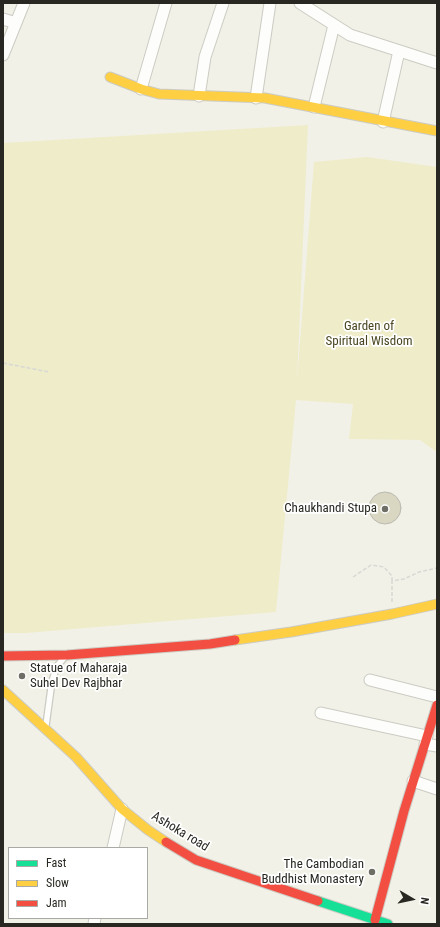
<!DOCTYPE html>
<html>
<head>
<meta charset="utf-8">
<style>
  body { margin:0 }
  #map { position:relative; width:440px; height:927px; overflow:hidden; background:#f2f1e7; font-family:"Roboto Condensed",sans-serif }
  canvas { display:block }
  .frame { position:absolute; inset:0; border:4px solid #282721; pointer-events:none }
  .legend { position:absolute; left:8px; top:847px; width:140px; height:72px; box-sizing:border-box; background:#fff; border:1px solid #a9a9a6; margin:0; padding:5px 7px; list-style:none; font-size:12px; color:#282721 }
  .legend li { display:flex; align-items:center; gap:8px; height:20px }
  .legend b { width:20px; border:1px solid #a9a9a6 }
  .north { position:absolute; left:392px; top:879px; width:40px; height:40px; -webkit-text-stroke:3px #fff; paint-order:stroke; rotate:99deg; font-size:11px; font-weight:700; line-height:16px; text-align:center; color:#282721 }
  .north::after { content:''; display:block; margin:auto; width:14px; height:18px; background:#282721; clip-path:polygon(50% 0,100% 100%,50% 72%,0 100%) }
</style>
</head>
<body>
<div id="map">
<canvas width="440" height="927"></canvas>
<div class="frame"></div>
<ul class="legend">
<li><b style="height:5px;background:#16e098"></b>Fast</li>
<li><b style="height:5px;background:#ffcf43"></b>Slow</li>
<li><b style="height:5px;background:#f24e42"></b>Jam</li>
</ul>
<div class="north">N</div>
</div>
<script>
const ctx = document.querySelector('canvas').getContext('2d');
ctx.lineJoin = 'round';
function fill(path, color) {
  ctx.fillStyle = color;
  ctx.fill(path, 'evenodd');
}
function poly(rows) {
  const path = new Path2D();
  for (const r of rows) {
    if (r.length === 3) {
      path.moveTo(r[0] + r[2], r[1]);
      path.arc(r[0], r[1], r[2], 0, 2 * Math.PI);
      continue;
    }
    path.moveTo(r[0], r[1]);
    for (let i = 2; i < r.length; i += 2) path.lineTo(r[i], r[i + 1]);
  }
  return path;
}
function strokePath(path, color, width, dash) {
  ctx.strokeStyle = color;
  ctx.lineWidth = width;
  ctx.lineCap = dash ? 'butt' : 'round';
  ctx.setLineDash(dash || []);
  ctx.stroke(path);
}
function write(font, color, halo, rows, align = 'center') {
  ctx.font = font + ' "Roboto Condensed",sans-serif';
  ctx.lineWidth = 3.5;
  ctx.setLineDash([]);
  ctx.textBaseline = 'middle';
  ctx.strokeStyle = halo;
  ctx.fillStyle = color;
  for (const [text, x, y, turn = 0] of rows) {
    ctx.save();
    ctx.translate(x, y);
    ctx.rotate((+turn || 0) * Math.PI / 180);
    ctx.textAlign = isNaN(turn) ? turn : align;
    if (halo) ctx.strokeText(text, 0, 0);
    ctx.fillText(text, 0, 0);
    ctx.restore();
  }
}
fill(poly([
  [308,125,297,381,314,162,367,157,437,167,437,452,420,440,349,439,353,404,296,400,276,612,26,633,3,633,3,143]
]), '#efecca');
const building = poly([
  [385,508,16]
]);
fill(building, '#d9d7c1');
strokePath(building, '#bab9b2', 1);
const lane = poly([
  [46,725,52,681,57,666,64,658]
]);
const street = poly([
  [300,3,350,35,437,63],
  [3,19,16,23],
  [3,55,24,3],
  [141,89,166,3],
  [199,96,205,57,223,3],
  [256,98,270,3],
  [314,107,334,25],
  [383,122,399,51],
  [370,680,437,697],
  [321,713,427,736],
  [425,744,437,746],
  [413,781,437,789],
  [113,848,122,809],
  [94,924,95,918]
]);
const fast = poly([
  [318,901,388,924]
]);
const slow = poly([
  [110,77,141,89,159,94,265,98,437,131],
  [235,640,291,632,392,614,437,604],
  [3,690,76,757,122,809,148,830,166,842]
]);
const jam = poly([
  [3,656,67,655,210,644,235,640],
  [166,842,196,860,318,901],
  [375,920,404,811,437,705]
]);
strokePath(lane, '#cccbc3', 8);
strokePath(street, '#cccbc3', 13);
strokePath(fast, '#cccbc3', 11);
strokePath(slow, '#cccbc3', 11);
strokePath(jam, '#cccbc3', 11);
strokePath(poly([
  [3,363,49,372],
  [353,577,371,565,384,567,392,576,392,581],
  [392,602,392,581,404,579,419,572,437,568]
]), '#d8d8d5', 1.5, [4, 2]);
strokePath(lane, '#fdfdfb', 5.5);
strokePath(street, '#fdfdfb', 11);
strokePath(fast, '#16e098', 9);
strokePath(slow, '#ffcf43', 9);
strokePath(jam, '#f24e42', 9);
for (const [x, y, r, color] of [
  [385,509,4,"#6f6e66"],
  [22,676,4,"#6f6e66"],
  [372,872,4,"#6f6e66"]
]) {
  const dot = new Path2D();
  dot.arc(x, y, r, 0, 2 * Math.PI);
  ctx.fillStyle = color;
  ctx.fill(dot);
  strokePath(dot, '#fff', 1.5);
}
write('13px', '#4a4520', '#fff', [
  ["Garden of",369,327],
  ["Spiritual Wisdom",369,342]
]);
write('13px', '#282721', '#fff', [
  ["Chaukhandi Stupa",377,509],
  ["Statue of Maharaja",30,669,"left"],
  ["Suhel Dev Rajbhar",30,684,"left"],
  ["The Cambodian",364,865],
  ["Buddhist Monastery",364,880]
], 'right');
write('13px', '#282721', '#fff', [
  ["Ashoka road",180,832,31]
]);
</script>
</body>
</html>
